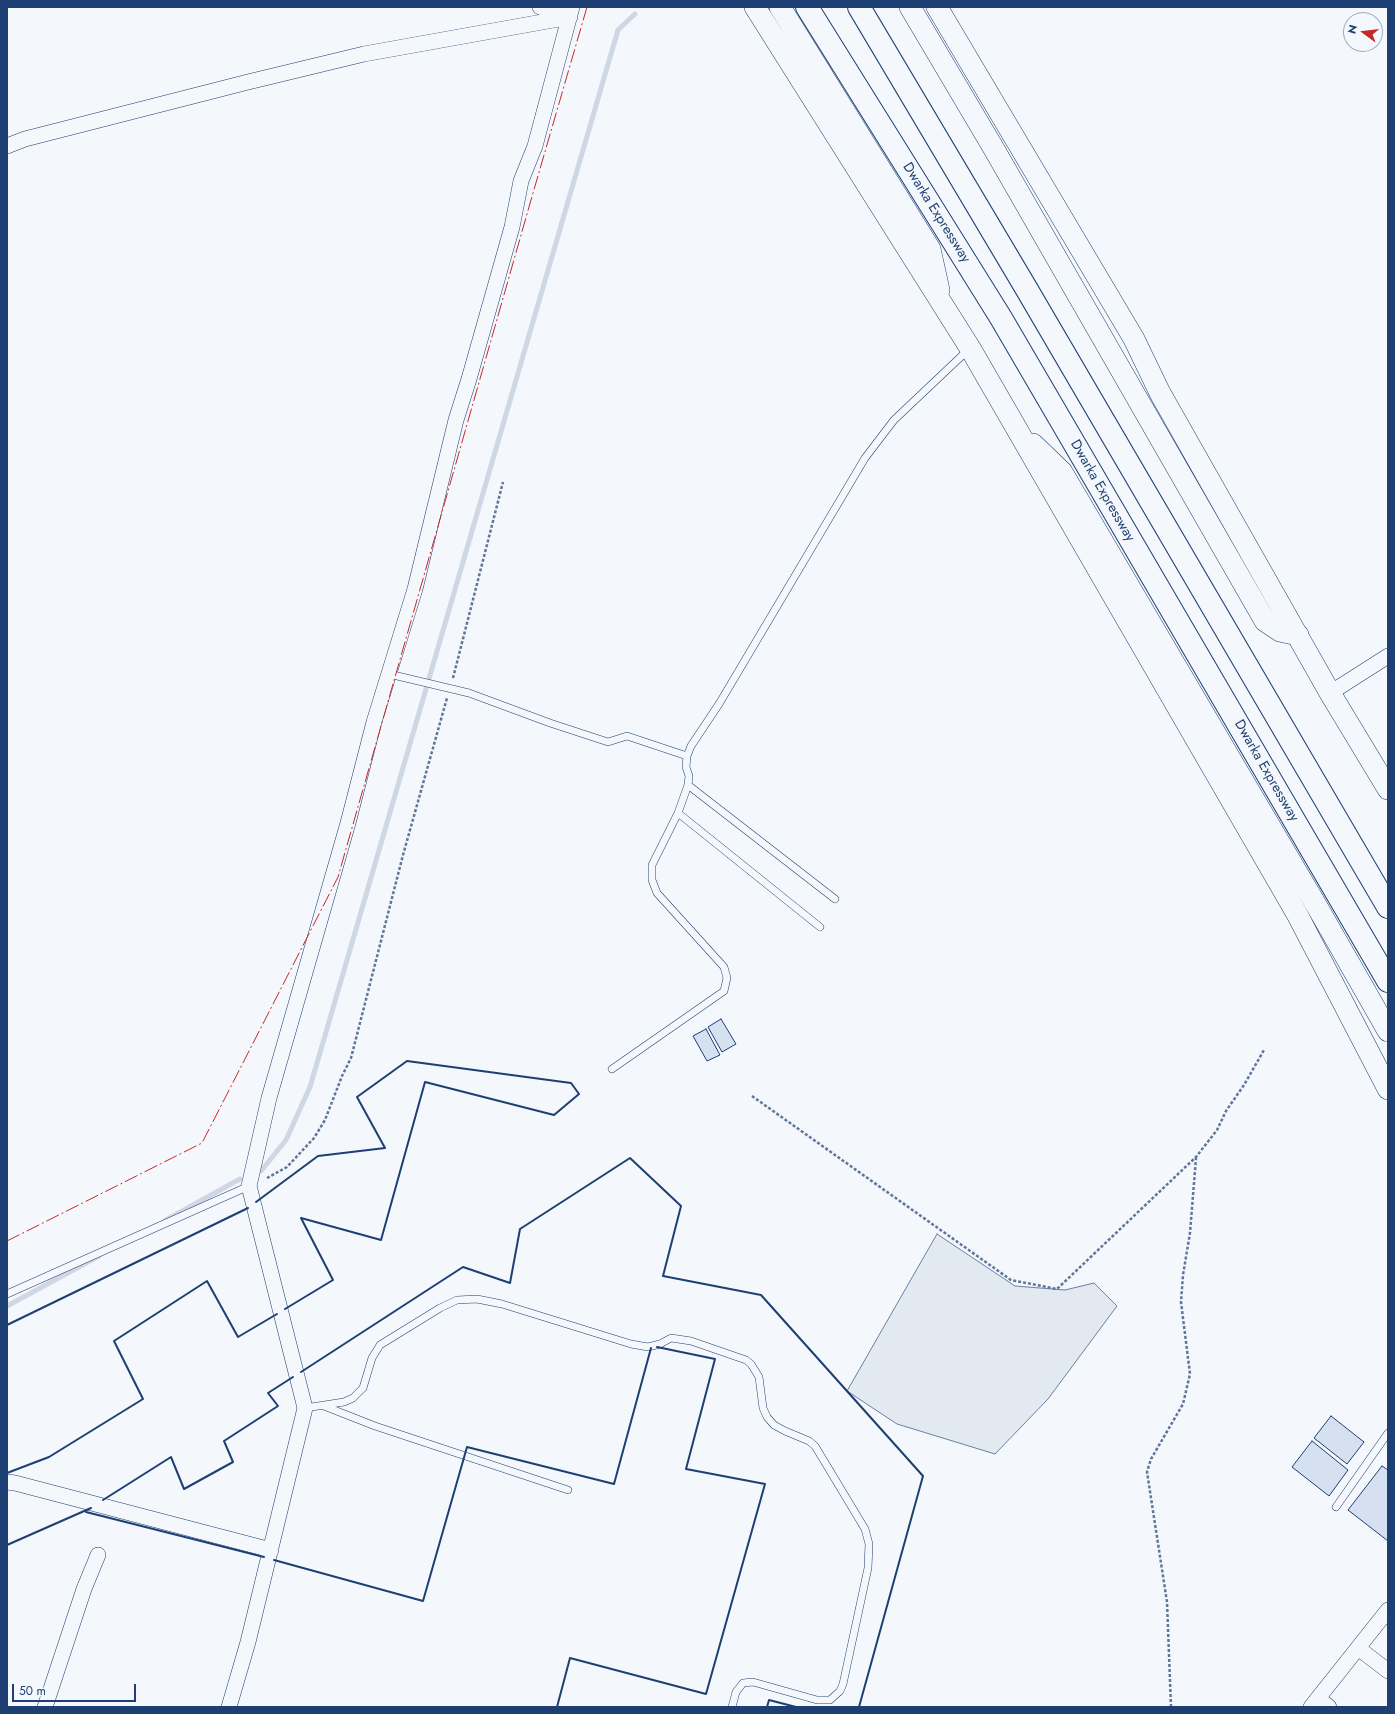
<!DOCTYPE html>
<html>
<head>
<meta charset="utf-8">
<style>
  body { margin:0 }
  #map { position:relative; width:1395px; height:1714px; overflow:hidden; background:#f4f7fb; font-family:Jost,sans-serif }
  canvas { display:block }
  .frame { position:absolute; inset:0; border:8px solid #1d3f73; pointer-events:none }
  .north { position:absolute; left:1343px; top:12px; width:40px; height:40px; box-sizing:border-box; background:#f4f7fb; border:1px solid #9eadc5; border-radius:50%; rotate:285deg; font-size:11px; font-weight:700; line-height:16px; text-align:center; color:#1d3f73 }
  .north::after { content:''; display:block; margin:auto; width:14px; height:18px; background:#c62828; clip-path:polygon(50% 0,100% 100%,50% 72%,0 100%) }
  .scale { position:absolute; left:12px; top:1684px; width:124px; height:18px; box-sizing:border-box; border:2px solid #1d3f73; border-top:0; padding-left:5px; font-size:12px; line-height:14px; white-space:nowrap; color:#1d3f73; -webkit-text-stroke:3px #f4f7fb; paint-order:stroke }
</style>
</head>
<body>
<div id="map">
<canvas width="1395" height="1714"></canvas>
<div class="frame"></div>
<div class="north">N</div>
<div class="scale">50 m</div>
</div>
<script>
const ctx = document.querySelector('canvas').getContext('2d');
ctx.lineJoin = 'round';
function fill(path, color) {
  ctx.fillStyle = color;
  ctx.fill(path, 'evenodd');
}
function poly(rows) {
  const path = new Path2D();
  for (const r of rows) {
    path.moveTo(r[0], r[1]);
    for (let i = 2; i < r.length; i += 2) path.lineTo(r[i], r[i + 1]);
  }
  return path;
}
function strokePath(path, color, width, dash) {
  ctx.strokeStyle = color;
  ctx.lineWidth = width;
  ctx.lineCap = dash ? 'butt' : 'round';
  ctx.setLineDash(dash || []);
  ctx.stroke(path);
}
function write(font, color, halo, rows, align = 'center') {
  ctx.font = font + ' Jost,sans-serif';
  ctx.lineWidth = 3;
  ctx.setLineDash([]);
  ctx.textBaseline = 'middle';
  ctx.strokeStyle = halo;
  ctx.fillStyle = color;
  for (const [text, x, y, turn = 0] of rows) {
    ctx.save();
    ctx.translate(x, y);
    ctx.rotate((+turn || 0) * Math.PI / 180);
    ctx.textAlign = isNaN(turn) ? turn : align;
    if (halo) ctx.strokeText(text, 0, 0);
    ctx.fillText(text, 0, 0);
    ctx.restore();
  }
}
const green = poly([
  [937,1234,1015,1286,1065,1290,1094,1283,1117,1306,1048,1399,995,1454,897,1424,847,1391,937,1234]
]);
fill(green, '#e3e9f0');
strokePath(green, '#687fa3', 1);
strokePath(poly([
  [261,1171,286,1140,310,1087,618,30,635,14],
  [166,1220,240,1179],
  [7,1306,99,1256]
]), '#cfd7e4', 5);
const building = poly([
  [721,1019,736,1044,722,1052,708,1027,721,1019],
  [706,1029,720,1055,707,1061,693,1036,706,1029],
  [1331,1416,1364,1442,1347,1464,1314,1438,1331,1416],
  [1312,1441,1348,1470,1329,1496,1292,1467,1312,1441],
  [1382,1466,1388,1470,1388,1541,1348,1510,1382,1466]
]);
fill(building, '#d5e0f0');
strokePath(building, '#1d3f73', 1);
const lane = poly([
  [389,674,469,693,550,723,608,742,627,736,687,756],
  [688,785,835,899],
  [678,813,820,927],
  [612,1069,724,991,727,978,724,967,657,893,652,880,652,865,678,813,688,785,689,776,686,767,687,756,691,746,719,704,865,458,894,420,968,350],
  [7,1294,249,1186],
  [324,1406,375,1426,568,1490],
  [305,1408,344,1402,353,1398,363,1388,372,1358,380,1345,440,1308,457,1300,477,1299,502,1304,631,1344,648,1347,660,1344,671,1338,691,1341,746,1360,751,1364,759,1377,763,1408,767,1417,774,1425,785,1431,809,1441,815,1446,865,1529,869,1544,868,1568,843,1684,840,1691,830,1700,817,1700,753,1682,743,1683,736,1692,732,1707],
  [1336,1507,1388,1433]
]);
const street = poly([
  [540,7,569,17],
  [7,146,25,139,248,82,364,54,570,17],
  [1330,693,1388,656],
  [7,1482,15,1483,271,1550],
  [1358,1648,1388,1671],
  [1318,1698,1329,1707],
  [45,1707,84,1589,98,1555],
  [229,1707,248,1642,305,1408,249,1186,269,1098,348,823,374,722,415,589,456,420,469,379,512,227,521,181,535,146,572,7],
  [1311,1707,1388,1610]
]);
const secondary = poly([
  [755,7,970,348,1297,914,1388,1089],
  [780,7,930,249,939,290],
  [910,7,994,149,1265,621,1280,631,1298,635],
  [937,7,1134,339,1160,393,1330,693,1388,789],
  [1033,444,1062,472,1315,903,1388,1031]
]);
const highway = poly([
  [807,7,1001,318,1388,981],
  [859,7,1026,288,1388,907]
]);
strokePath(lane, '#1d3f73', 8);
strokePath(street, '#1d3f73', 16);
strokePath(secondary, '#1d3f73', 22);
strokePath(highway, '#1d3f73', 24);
strokePath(poly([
  [453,678,503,482],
  [752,1096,1011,1280,1057,1289,1196,1157,1217,1130,1226,1111,1244,1085,1264,1050],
  [267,1178,287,1167,314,1138,325,1120,342,1076,351,1058,403,855,447,698],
  [1171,1707,1167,1602,1147,1472,1151,1459,1183,1404,1190,1374,1181,1302,1183,1275,1190,1233,1196,1158]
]), '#5e769c', 2.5, [3, 2]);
strokePath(lane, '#f4f7fb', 7);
strokePath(street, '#f4f7fb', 15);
strokePath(secondary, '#f4f7fb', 21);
strokePath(highway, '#f4f7fb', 22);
strokePath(poly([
  [256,1202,318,1156,385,1148,357,1097,407,1061,571,1083,579,1094,554,1115,425,1082,381,1240,301,1218,333,1280,285,1309],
  [7,1325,248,1208],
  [301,1372,463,1267,510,1283,520,1229,630,1158,681,1206,663,1276,761,1295,923,1476,859,1707],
  [7,1473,49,1457,143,1399,114,1341,207,1281,238,1337,277,1314],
  [103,1500,171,1457,184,1489,233,1462,224,1441,278,1406,268,1393,293,1377],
  [86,1512,264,1557],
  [7,1545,91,1508],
  [274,1560,423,1601,467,1447,614,1484,651,1348],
  [557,1707,570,1658,706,1694,765,1484,686,1469,715,1359,657,1347],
  [767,1707,769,1700,796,1707]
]), '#1d3f73', 2);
strokePath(poly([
  [7,1241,202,1143,338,877,533,193,587,7]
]), '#c62828', 1, [14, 3, 2, 3]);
write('14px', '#1d3f73', '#f4f7fb', [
  ["Dwarka Expressway",936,213,58],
  ["Dwarka Expressway",1102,491,60],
  ["Dwarka Expressway",1266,771,60]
]);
</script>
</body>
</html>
